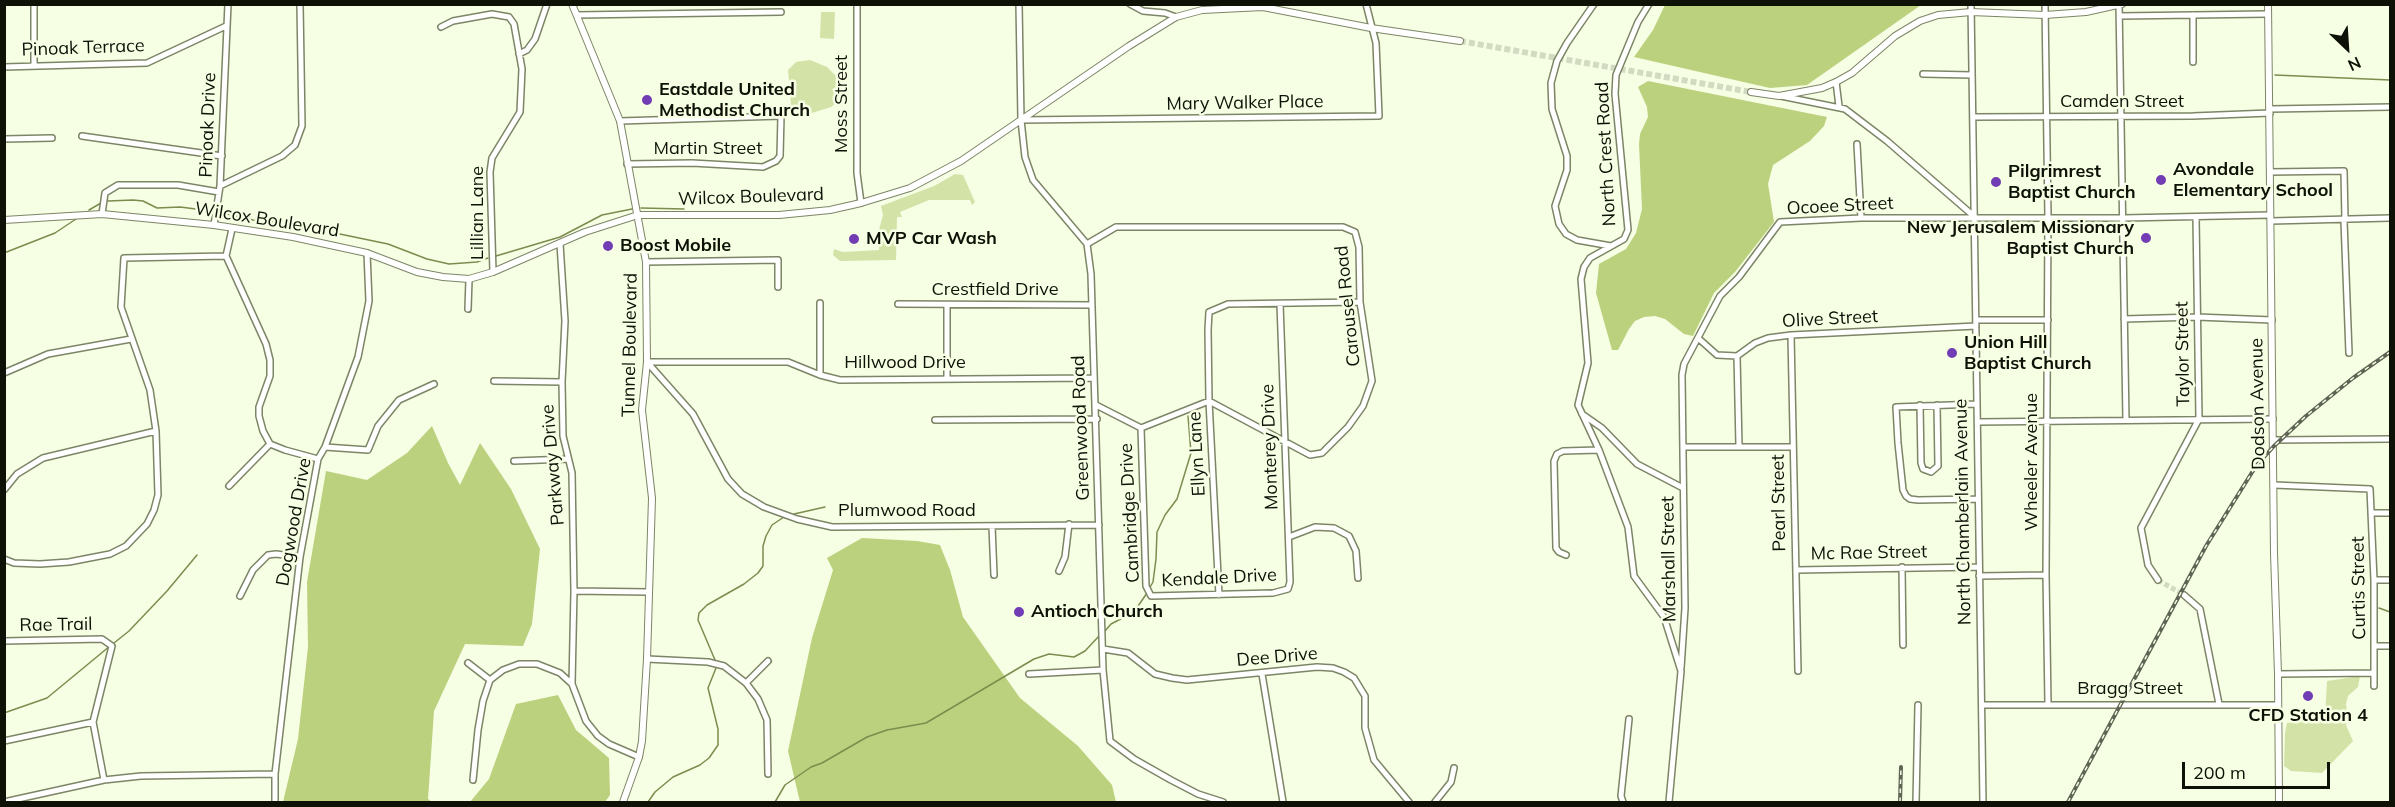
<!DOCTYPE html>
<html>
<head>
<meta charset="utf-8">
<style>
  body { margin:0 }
  #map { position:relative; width:2395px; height:807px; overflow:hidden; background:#f6fee3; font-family:Mulish,sans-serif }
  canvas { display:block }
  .frame { position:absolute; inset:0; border:6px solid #0e1106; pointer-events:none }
  .north { position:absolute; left:2317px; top:18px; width:60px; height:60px; -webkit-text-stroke:4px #f6fee3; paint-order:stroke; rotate:155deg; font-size:16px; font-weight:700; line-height:24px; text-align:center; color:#0e1106 }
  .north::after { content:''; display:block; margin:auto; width:21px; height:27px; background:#0e1106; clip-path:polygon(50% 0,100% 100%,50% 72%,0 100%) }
  .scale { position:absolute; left:2182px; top:762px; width:148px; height:27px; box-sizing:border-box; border:3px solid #0e1106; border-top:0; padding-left:8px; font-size:18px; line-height:21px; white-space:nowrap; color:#0e1106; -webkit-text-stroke:4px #f6fee3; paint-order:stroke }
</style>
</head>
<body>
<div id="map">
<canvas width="2395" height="807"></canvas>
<div class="frame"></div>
<div class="north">N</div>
<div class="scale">200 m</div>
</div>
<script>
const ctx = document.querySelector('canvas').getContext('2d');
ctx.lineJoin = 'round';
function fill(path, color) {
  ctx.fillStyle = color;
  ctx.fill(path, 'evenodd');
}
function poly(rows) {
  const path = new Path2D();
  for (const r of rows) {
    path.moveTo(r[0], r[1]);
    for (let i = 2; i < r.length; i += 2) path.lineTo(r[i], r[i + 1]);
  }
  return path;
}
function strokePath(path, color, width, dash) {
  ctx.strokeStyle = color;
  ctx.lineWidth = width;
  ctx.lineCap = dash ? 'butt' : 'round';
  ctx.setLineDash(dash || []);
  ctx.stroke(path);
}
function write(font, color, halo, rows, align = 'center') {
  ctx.font = font + ' Mulish,sans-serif';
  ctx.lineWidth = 5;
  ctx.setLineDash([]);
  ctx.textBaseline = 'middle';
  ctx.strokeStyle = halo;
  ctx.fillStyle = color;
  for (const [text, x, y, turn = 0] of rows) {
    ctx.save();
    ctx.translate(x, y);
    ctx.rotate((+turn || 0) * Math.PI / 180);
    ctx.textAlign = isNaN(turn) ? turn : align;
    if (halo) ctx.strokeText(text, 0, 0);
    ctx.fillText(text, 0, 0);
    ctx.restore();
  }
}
fill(poly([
  [821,12,835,12,834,39,820,38],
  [810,60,827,67,836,76,842,90,841,95,839,101,831,107,796,118,792,116,788,70,796,62],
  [955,174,963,175,975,202,972,205,970,200,929,200,900,212,902,217,897,217,896,260,840,261,833,255,834,249,843,252,879,250,879,230,883,215,881,206,934,186],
  [2360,676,2358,687,2348,696,2346,704,2348,721,2346,725,2353,741,2322,773,2291,771,2284,766,2285,733,2287,723,2325,717,2327,681]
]), '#d3e3a8');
fill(poly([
  [1665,5,1665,4,1921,5,1807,85,1770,88,1634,57,1653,30],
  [1648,81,1827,117,1824,126,1810,141,1773,165,1768,184,1774,222,1735,272,1714,293,1693,336,1684,334,1665,319,1655,316,1644,317,1635,321,1629,329,1618,350,1612,350,1596,293,1599,264,1626,249,1636,233,1642,209,1639,144,1640,134,1648,117,1647,107,1638,87],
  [432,426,448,463,460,485,480,443,511,489,540,549,532,624,523,646,465,644,434,711,428,799,432,802,283,802,298,739,308,647,307,582,326,471,367,480,407,453],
  [862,538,917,541,940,545,950,570,963,617,1020,698,1078,746,1112,785,1116,802,800,802,788,751,812,638,833,570,827,558],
  [558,695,576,730,609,758,610,795,605,802,470,802,489,779,516,704]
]), '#bcd17d');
strokePath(poly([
  [2275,75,2390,80],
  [108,201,133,200,143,201,157,208,180,207,212,211],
  [641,208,684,209],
  [89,210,101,203],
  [218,212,253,220,310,225,335,233,388,244,427,259,449,264,477,262,488,258],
  [4,253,55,233,76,219],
  [496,256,560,237,602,215,632,209],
  [794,514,825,507],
  [1149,589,1153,582,1156,559,1157,532,1165,515,1177,499,1191,453,1188,416],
  [2379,608,2390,612],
  [1105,631,1111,624,1134,612,1147,593],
  [114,643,129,631,167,591,197,555],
  [715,660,698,620,699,613,707,605,744,584,758,573,763,566,763,546,766,536,772,525,784,517],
  [4,713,47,698,110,646],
  [648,802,655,792,673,777,700,765,709,758,718,745,718,729,708,688,716,668],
  [775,802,785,785,811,767,822,763,867,737,887,730,926,723,1034,659,1049,654,1074,657,1085,651,1099,636]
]), '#7d8c4e', 1.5);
strokePath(poly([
  [2158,580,2184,595]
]), '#d3dac2', 5, [5, 2.5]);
strokePath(poly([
  [1460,41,1751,92]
]), '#d3dac2', 6, [6, 3]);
const minor = poly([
  [34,4,34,65],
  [857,4,857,173,861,203],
  [1019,4,1021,120,1025,157,1033,180,1087,244,1091,274,1103,670,1110,741,1134,759,1171,780,1198,794,1223,802],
  [1130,4,1143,11,1165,13,1176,17],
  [1594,4,1567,43,1557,61,1551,83,1552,109,1567,156,1567,170,1555,206,1559,224,1566,234,1577,240,1611,246],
  [1649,4,1638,22,1616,75,1615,94,1628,230,1624,239,1590,258,1584,267,1581,279,1588,363,1578,405,1599,450,1628,527,1634,576,1664,617,1681,671,1669,802],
  [1971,4,1983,802],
  [2045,4,2048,218,2046,575,2048,704],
  [2119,4,2126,420],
  [577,15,781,12],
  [2120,16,2267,14],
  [441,27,453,21,492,14,509,17,514,24,522,69,520,112,492,158,490,172,493,272],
  [519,54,527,50,535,39,547,4],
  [2193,62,2193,15],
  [4,67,147,63,226,26],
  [1923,74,1972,75],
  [1836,82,1839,106],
  [1781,96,1845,109,1887,141,1976,218,2123,218,2270,215],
  [2270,109,2390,107],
  [1974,117,2193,116,2270,113],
  [1021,120,1379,116,1376,43,1366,4],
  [620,121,781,116,780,156,776,161,763,167,692,163,627,164],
  [82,136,222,156],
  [4,139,52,138],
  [1857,144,1861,218],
  [2270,172,2344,171,2345,220],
  [220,186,282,156,295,145,302,126,300,4],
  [102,214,105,193,118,185,178,185,219,192],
  [2271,221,2390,218],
  [2344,221,2349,353],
  [214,225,220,186,228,4],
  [232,229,226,256,266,344,270,360,270,376,259,407,259,416,263,431,270,444,285,450,318,459],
  [560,244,565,321,562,382,563,436,572,473,574,591,572,684],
  [1087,244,1116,227,1343,227,1355,232,1359,247,1360,302,1372,381,1363,406,1348,427,1322,453,1310,455,1209,401,1141,428,1096,405],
  [646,262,778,260,778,287],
  [820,303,820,375],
  [898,304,1092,305],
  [947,305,947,378],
  [468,309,469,279],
  [2124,319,2197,317,2272,320],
  [1976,320,2048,320],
  [1791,335,1798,671],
  [1698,338,1717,355,1737,356,1755,343,1768,338,1791,335,1976,326],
  [1737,356,1739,446],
  [647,362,693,414,728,479,742,494,764,507,797,519,832,527,1099,525],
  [647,362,788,362,820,375,840,380,1094,378],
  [4,373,48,354,131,339],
  [494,381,562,382],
  [1977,404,1896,407,1898,443,1903,490,1906,496,1910,499,1918,500,1978,499],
  [1920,405,1921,463,1923,469,1931,472,1938,466,1937,405],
  [1582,414,1602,428,1637,464,1683,488],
  [935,420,1097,419],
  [1978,422,2273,419],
  [1141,428,1146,586,1151,596,1273,593,1288,589,1290,582,1280,304],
  [2274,440,2390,439],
  [325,447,368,450,378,426,399,400,434,384],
  [1684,447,1793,447],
  [514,461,568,459],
  [2274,485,2370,489,2374,580,2374,686],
  [229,486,270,444],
  [4,490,17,474,43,458,156,431],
  [2373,513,2390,513],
  [992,526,994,575],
  [1289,537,1315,527,1334,528,1349,536,1356,551,1358,578],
  [1566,555,1559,552,1556,548,1554,461,1557,454,1563,451,1599,450],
  [4,559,14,563,40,564,69,562,110,554,126,546,147,524,154,510,158,495,156,431,150,390,121,307,124,258,226,256],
  [1902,567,1903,645],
  [1796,570,1979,567],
  [1059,571,1065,557,1069,524],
  [1979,576,2046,575],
  [2158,580,2148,565,2141,528,2199,419,2196,217],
  [2374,580,2390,580],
  [574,591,648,592],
  [1219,595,1209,401,1208,330,1209,312,1228,304,1360,302],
  [2184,595,2200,609,2219,704],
  [240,596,253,570,268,555,276,554,300,557],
  [4,641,102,639,112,646,93,722,104,780],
  [2374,646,2390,646],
  [1103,649,1128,653,1155,674,1172,678,1187,680,1317,667,1333,668,1344,672,1354,678,1365,696,1365,728,1374,760,1409,802],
  [647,659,708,662,724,666,746,683,758,699,767,720,768,774],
  [468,663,490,680],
  [1681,668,1685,608,1682,375,1684,364,1720,296,1739,277,1780,222,1861,218,1976,218],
  [1029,674,1103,670],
  [1262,674,1283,802],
  [2278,674,2373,673],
  [746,683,768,661],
  [1982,705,2277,705],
  [4,741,93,722],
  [473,780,478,730,483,701,490,680,503,670,519,664,537,664,560,673,572,684,586,721,598,736,609,744,639,757],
  [4,802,104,780,141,776,275,774],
  [275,802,275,774,300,557,318,459,325,447,358,357,369,301,367,253],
  [1435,802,1451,782,1454,768],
  [1623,802,1621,796,1629,719],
  [1916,802,1918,705]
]);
const major = poly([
  [572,4,620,121,646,262,647,362,642,410,652,498,647,659,642,741,639,757,623,802],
  [2268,4,2274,553,2278,674,2279,802],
  [1751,92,1779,96,1822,88,1836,82,1852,73,1895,36,1920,21,1938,15,1971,12,2045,15,2086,12,2122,4],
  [4,220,102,214,214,225,293,237,367,253,417,272,443,277,469,279,493,272,585,232,638,215,779,215,830,210,861,203,910,188,961,161,1129,46,1176,17,1202,10,1263,7,1371,28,1460,41]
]);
strokePath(minor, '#7d8567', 8);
strokePath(major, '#7d8567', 8);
strokePath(minor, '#fff', 5);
strokePath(major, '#fff', 6);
const rail = poly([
  [1900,802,1901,767],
  [2068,802,2206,546,2256,466,2274,446,2306,416,2353,378,2390,352]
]);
strokePath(rail, '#5f6454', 4);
strokePath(rail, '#f6fee3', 1.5, [4.5]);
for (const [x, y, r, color] of [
  [647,100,6,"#723db4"],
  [2161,180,6,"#723db4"],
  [1996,182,6,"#723db4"],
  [2146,238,6,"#723db4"],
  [854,239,6,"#723db4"],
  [608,246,6,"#723db4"],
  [1952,353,6,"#723db4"],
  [1019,612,6,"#723db4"],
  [2308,696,6,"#723db4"]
]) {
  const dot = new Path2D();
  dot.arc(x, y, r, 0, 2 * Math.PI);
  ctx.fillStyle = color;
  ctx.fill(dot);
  strokePath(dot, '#f6fee3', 2);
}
write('18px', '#0e1106', '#f6fee3', [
  ["Pinoak Terrace",83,48,-2],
  ["Camden Street",2122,102],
  ["Mary Walker Place",1245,103,-1],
  ["Moss Street",842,104,-90],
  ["Pinoak Drive",208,125,-88],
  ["Martin Street",708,149],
  ["North Crest Road",1606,154,-93],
  ["Wilcox Boulevard",751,197,-2],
  ["Ocoee Street",1840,206,-3],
  ["Lillian Lane",478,213,-90],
  ["Wilcox Boulevard",267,220,9],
  ["Crestfield Drive",995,290],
  ["Carousel Road",1348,306,-96],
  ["Olive Street",1830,319,-3],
  ["Tunnel Boulevard",630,345,-89],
  ["Taylor Street",2183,354,-91],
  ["Hillwood Drive",905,363],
  ["Dodson Avenue",2258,404,-91],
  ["Greenwood Road",1081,428,-92],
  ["Monterey Drive",1270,447,-92],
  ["Ellyn Lane",1197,454,-93],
  ["Wheeler Avenue",2032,462,-90],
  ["Parkway Drive",553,465,-95],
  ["Pearl Street",1779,503,-91],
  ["Plumwood Road",907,511],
  ["North Chamberlain Avenue",1963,512,-91],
  ["Cambridge Drive",1130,513,-93],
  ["Dogwood Drive",294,522,-80],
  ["Mc Rae Street",1869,553,-1],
  ["Marshall Street",1669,559,-91],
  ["Kendale Drive",1219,578,-3],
  ["Curtis Street",2359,588,-91],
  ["Rae Trail",56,625,-1],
  ["Dee Drive",1277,657,-5],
  ["Bragg Street",2130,689]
]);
write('bold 18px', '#0e1106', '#f6fee3', [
  ["Eastdale United",659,90],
  ["Methodist Church",659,111],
  ["Avondale",2173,170],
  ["Elementary School",2173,191],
  ["Pilgrimrest",2008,172],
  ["Baptist Church",2008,193],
  ["New Jerusalem Missionary",2134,228,"right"],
  ["Baptist Church",2134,249,"right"],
  ["MVP Car Wash",866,239],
  ["Boost Mobile",620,246],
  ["Union Hill",1964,343],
  ["Baptist Church",1964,364],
  ["Antioch Church",1031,612],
  ["CFD Station 4",2308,716,"center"]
], 'left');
</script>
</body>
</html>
